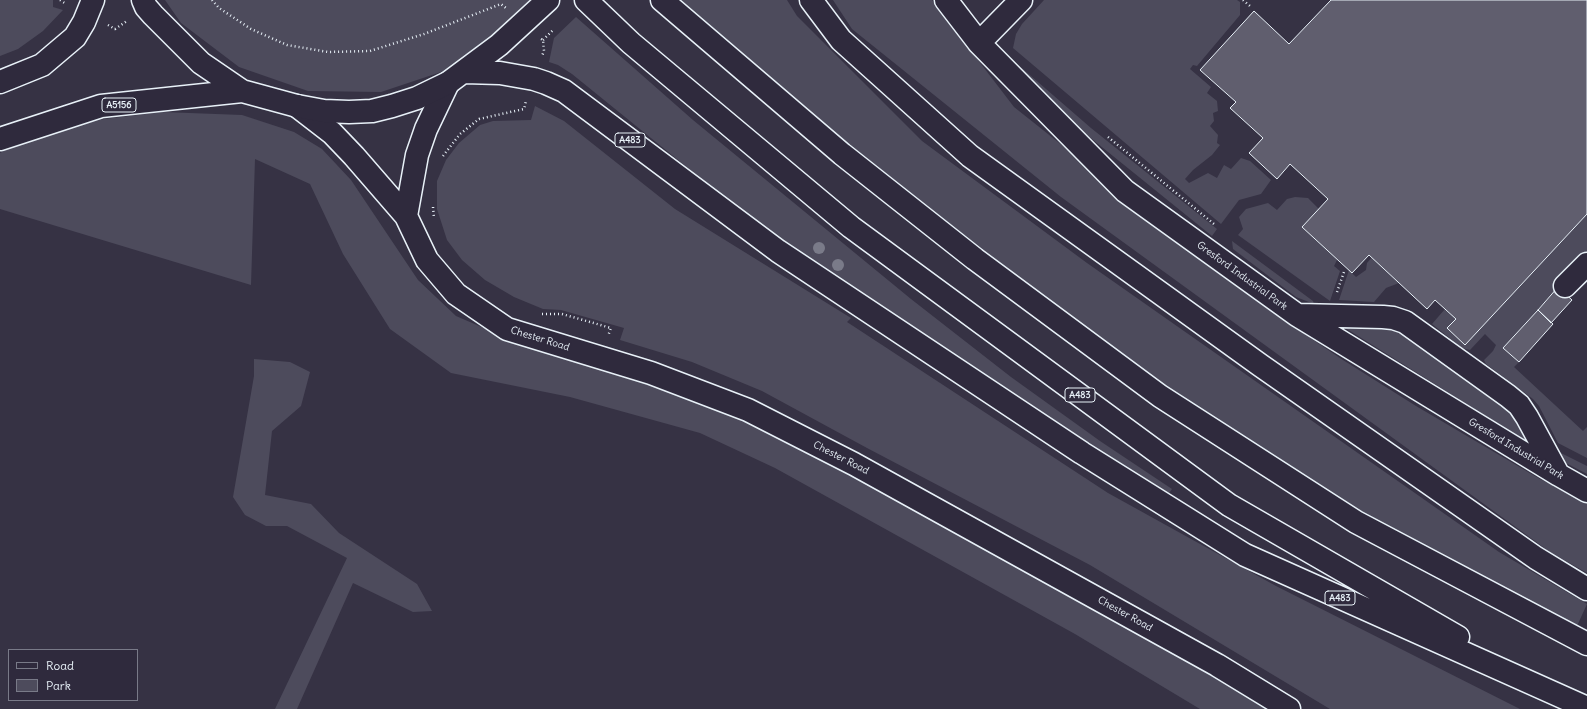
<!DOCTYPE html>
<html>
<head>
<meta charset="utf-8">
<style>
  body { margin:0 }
  #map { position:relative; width:1587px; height:709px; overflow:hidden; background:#363244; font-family:Delius,sans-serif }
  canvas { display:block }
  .legend { position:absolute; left:8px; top:649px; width:130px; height:52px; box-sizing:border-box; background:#2f2a3d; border:1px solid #797a88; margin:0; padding:5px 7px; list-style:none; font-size:12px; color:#e8f1f8 }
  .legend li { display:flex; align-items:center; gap:8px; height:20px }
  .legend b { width:20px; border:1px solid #797a88 }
</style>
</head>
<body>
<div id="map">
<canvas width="1587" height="709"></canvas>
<ul class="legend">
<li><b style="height:5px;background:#2f2a3d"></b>Road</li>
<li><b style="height:11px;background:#4d4b5c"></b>Park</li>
</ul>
</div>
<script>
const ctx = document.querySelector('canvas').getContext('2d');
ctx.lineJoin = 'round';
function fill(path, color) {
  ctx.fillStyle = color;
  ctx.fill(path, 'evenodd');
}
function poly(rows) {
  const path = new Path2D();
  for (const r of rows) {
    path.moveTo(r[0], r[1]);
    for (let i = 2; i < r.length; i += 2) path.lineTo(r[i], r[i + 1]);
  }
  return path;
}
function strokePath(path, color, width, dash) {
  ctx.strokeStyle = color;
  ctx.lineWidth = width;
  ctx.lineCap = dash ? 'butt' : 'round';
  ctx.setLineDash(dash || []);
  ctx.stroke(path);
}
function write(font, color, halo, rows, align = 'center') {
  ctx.font = font + ' Delius,sans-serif';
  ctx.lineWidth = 3.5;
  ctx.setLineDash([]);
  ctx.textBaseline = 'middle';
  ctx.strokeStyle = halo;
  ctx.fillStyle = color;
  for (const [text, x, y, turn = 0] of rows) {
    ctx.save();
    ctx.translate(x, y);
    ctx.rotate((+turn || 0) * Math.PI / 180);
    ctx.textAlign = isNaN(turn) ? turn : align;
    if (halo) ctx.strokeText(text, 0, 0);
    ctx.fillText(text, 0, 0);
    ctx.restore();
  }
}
fill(poly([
  [0,0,53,0,53,7,63,10,43,31,18,49,0,56],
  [165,0,536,0,511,23,450,69,381,92,308,91,239,67,181,23],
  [679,0,787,0,797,16,922,141,1087,263,1499,552,1587,604,1577,626,1426,551,1266,452,1139,369,834,135],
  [833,0,932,0,1014,107,1252,296,1294,327,1343,360,1416,406,1540,479,1587,502,1587,573,1550,552,1061,197,852,29],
  [1044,0,1237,0,1240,2,1240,15,1197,66,1193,65,1190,69,1211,87,1207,93,1217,101,1218,111,1213,113,1214,121,1210,126,1218,135,1217,143,1220,145,1212,155,1193,170,1185,179,1189,183,1208,173,1217,178,1224,165,1231,169,1241,158,1250,161,1271,180,1261,194,1239,200,1221,224,1013,48,1016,34,1022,24],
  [576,17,693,120,911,299,1011,377,1100,441,1172,489,1165,499,773,237,572,74,558,65,549,62,554,38],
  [1016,63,1091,128,1217,229,1212,236,1082,131,1028,83,1019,71],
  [535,106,564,121,675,209,851,318,847,322,1108,493,1276,586,1520,709,1330,709,1090,565,867,448,762,391,692,362,620,340,624,328,561,310,543,309,514,297,485,280,462,260,447,240,437,209,437,181,446,160,459,143,480,125,493,121,531,120],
  [163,112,242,115,294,132,322,149,351,180,418,280,456,316,500,335,540,345,538,351,615,372,689,399,751,424,800,448,1085,599,1269,709,1200,709,1075,634,775,468,700,433,570,397,451,373,390,329,343,254,310,184,255,159,251,285,0,209,0,153,32,137,104,119],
  [1295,197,1308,198,1319,209,1337,260,1334,266,1340,271,1330,301,1238,235,1243,229,1239,217,1246,209,1268,203,1277,210,1287,199],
  [1587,214,1587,260,1558,287,1503,348,1519,362,1514,367,1583,431,1587,427,1587,458,1558,443,1539,406,1533,399,1486,364,1484,360,1493,351,1496,345,1485,334,1470,350,1462,348,1432,324,1445,309,1456,319,1448,328,1465,344],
  [1232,241,1313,301,1314,304,1296,297,1233,249],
  [1372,257,1399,283,1386,288,1374,302,1339,300,1349,270,1356,277,1366,270,1367,263],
  [1393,325,1514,409,1528,440,1526,441,1342,326],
  [254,359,290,362,310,372,301,406,272,431,265,495,311,504,339,533,417,584,432,611,413,612,353,583,297,709,275,709,347,558,287,526,266,526,245,515,233,497,254,376],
  [1553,449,1587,466,1587,474,1560,460]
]), '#4d4b5c');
const building = poly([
  [1331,0,1587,0,1587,214,1465,345,1447,328,1456,319,1435,300,1427,309,1369,255,1352,273,1302,227,1328,199,1290,164,1277,179,1249,153,1263,138,1230,108,1236,102,1200,70,1254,11,1289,44,1331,0],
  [1558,287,1572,300,1551,323,1538,310,1558,287],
  [1538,310,1553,324,1519,362,1503,348,1538,310]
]);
fill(building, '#605e6e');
strokePath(building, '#e8f1f8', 1);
const minor = poly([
  [946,0,979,43,1125,191,1297,315,1559,475,1587,491],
  [979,43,1021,0],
  [1565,286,1587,264],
  [1298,315,1383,317,1393,318,1405,322,1508,396,1519,405,1527,417,1558,474]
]);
const major = poly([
  [297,106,332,133,354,156,406,216,427,260,456,294,507,329,651,373,748,410,854,464,1217,665,1289,709],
  [406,216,417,155,426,129,448,83]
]);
const highway = poly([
  [143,0,146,7,153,15,201,63,242,91,297,106,324,111,349,112,372,111,392,106,417,98,448,83,499,45,548,0],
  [586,0,631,43,851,227,1229,505,1458,637],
  [662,0,842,154,975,259,1160,396,1356,522,1587,644],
  [811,0,841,40,970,156,1260,365,1536,558,1587,589],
  [464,72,500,73,534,79,546,83,564,91,778,251,1082,453,1245,555,1587,708],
  [0,82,42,65,75,37,84,22,93,0],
  [0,139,101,106,242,91]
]);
strokePath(minor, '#e8f1f8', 25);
strokePath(major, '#e8f1f8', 25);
strokePath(highway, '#e8f1f8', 25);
strokePath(poly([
  [60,0,66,4],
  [212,0,219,8,251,29,287,45,328,52,370,51,424,34,501,4,506,8],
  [1243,0,1250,6],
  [108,25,115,29,127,21],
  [541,39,543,40,544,51,542,56],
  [543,40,554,29],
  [1108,137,1214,224],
  [443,156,460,134,479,119,524,109,526,101],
  [433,207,434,218],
  [1337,292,1344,272],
  [542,314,562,314,611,328,608,336]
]), '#e8f1f8', 2.5, [1, 3]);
strokePath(minor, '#2f2a3d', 22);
strokePath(major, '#2f2a3d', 22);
strokePath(highway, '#2f2a3d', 22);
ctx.fillStyle = '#7a7b89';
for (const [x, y] of [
  [819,248],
  [838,265]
]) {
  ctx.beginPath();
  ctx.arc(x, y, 6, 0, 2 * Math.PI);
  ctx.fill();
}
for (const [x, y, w] of [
  [119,105,34],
  [630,140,30],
  [1080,395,30],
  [1340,598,30]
]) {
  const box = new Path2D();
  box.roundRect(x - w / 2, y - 7, w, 14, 3);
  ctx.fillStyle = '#2f2a3d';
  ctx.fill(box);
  strokePath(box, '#e8f1f8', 1);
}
write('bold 9px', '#e8f1f8', null, [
  ["A5156",119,105],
  ["A483",630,140],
  ["A483",1080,395],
  ["A483",1340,598]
]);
write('10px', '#e8f1f8', '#2f2a3d', [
  ["Gresford Industrial Park",1242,276,36],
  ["Chester Road",540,339,17],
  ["Gresford Industrial Park",1516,449,31],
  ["Chester Road",841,458,27],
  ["Chester Road",1125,614,29]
]);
</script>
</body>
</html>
